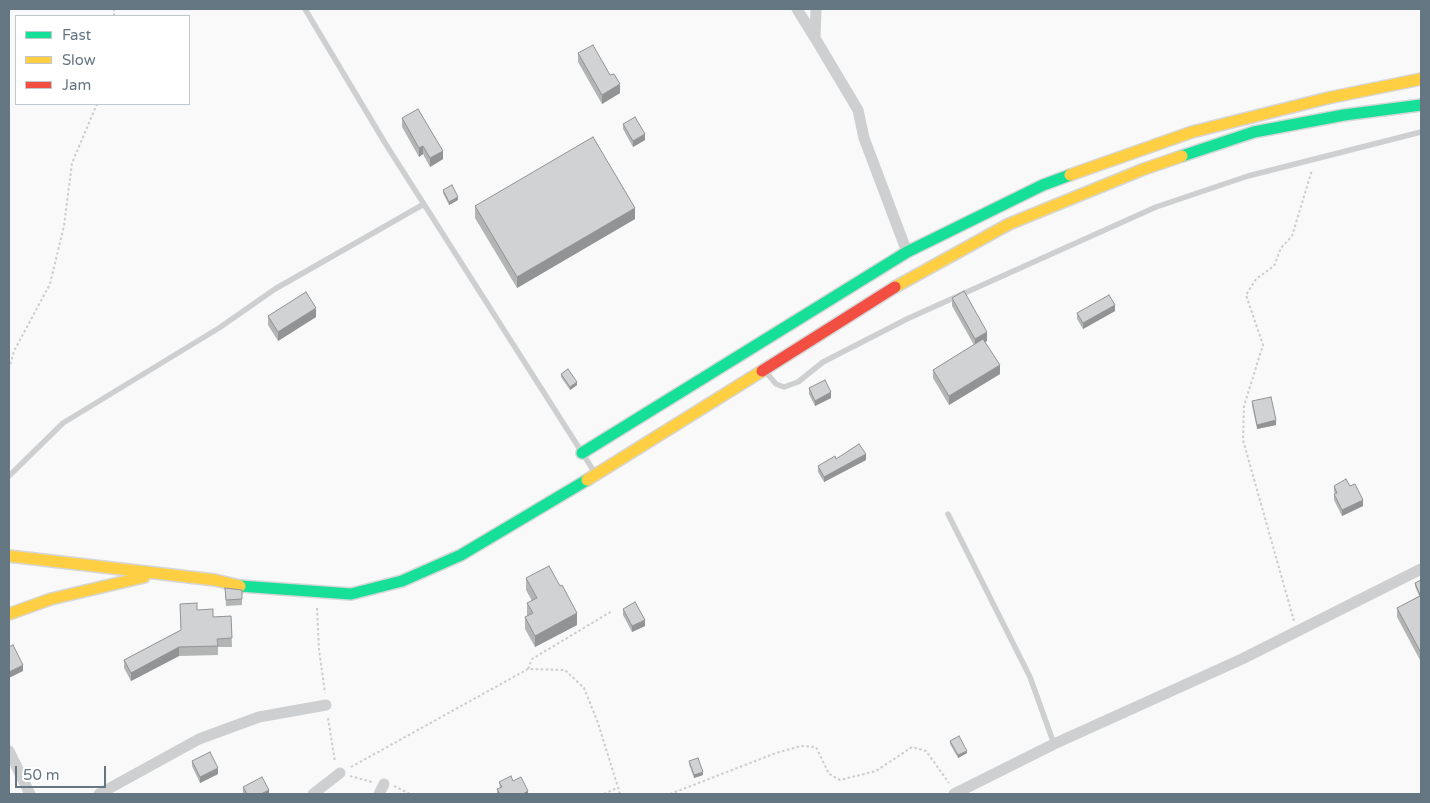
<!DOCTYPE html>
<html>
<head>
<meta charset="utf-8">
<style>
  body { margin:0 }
  #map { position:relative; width:1430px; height:803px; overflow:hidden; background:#f9f9f9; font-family:"Varela Round",sans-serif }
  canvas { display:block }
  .frame { position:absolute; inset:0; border:10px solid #657683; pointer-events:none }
  .legend { position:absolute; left:15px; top:15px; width:175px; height:90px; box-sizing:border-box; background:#fff; border:1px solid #c1c8cd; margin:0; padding:6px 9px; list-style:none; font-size:15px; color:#657683 }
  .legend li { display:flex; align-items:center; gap:10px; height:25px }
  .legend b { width:25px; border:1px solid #c1c8cd }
  .scale { position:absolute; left:15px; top:766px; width:91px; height:22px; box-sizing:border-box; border:2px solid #657683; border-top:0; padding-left:6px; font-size:15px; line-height:18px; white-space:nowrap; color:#657683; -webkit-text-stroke:4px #fff; paint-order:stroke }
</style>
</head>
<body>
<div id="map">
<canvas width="1430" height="803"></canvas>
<div class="frame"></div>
<ul class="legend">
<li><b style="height:6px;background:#16e098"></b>Fast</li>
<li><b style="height:6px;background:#ffcf43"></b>Slow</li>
<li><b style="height:6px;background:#f24e42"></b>Jam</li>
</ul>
<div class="scale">50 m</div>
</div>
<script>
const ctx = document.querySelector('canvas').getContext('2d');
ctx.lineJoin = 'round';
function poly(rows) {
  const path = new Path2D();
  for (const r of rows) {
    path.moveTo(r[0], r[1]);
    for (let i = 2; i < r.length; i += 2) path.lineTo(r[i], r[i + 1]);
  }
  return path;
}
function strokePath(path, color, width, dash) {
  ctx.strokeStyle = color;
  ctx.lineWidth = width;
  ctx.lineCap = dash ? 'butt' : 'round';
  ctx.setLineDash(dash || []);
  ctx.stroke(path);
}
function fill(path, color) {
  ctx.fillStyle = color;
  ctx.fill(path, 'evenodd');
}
const fast = poly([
  [1182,156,1254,132,1344,115,1421,105],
  [582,453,907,252,1043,185,1070,175],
  [240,586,351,594,402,581,461,555,587,480]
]);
const slow = poly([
  [1070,175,1192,132,1328,98,1421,79],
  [895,287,1009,224,1144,169,1182,156],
  [587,480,762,371],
  [9,556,215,580,240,586],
  [9,614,51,599,144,577]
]);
const jam = poly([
  [762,371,895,287]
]);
strokePath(fast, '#d5d6d7', 14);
strokePath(slow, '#d5d6d7', 14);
strokePath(jam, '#d5d6d7', 14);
strokePath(poly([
  [114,16,114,9],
  [9,369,14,351,50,284,64,226,72,163,97,104],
  [317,608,319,650,325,693],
  [1294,621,1243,440,1244,406,1263,345,1246,295,1256,279,1274,266,1281,248,1292,236,1312,170],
  [528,669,532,659,612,611],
  [328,718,335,762],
  [351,767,528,669,565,670,584,688,598,723,620,794],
  [350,776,372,782],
  [394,786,410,794],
  [604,794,617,788],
  [670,794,776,753,801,746,816,747,829,774,840,780,876,771,912,747,926,751,949,783]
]), '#cbcccd', 2, [2.5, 2.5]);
strokePath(poly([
  [305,9,385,143,595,473],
  [765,371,776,384,784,387,798,382,823,362,909,318,1156,207,1248,176,1421,132],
  [9,476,63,423,219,328,275,289,424,204],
  [948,514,1030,677,1054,744]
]), '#cecfd0', 5.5);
strokePath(poly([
  [797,9,815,38],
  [816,9,815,38,858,110,864,138,907,252],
  [9,751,30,794],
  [99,794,199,739,259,717,326,705],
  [313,794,340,773],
  [379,794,384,784],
  [954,794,1054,744,1242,659,1421,569]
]), '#cecfd0', 11);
strokePath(fast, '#16e098', 11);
strokePath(slow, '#ffcf43', 11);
strokePath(jam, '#f24e42', 11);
fill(poly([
  [578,53,620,93,602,104,578,62],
  [402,118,443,159,430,167,423,154,419,157,402,127],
  [623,124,645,140,633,147,623,129],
  [443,190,458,200,449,205,443,193],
  [475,206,635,219,517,288,475,218],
  [952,298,987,341,985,342,1000,374,949,405,933,378,933,370,974,345,952,306],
  [1115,311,1083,329,1077,319,1077,313],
  [268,316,316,317,278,341,268,325],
  [561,374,577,385,570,390,561,377],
  [809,388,831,398,815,406,809,394],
  [1252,401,1276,425,1257,429,1252,405],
  [836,459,866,460,824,482,818,472,818,466],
  [1334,486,1350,486,1363,506,1342,516,1334,500,1334,494,1335,494,1334,491],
  [526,578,577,625,535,647,525,629,525,617,528,616,527,615,527,603,532,601,526,590],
  [1421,580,1421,662,1397,617,1397,608,1419,596,1415,586,1415,583],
  [225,588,242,590,242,605,226,606],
  [623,609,645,626,632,632,623,615],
  [197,610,213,617,231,616,232,647,218,647,218,655,179,656,131,681,124,668,124,660,181,630],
  [950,741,967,753,958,758,950,744],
  [192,761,218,774,200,783,192,766],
  [689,761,703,775,694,778,689,764],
  [513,781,528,794,497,794,497,789,500,788,499,782],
  [243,787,269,794,244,794,243,793]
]), '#b3b5b5');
fill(poly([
  [620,84,620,93,602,104,602,95],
  [645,134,645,140,633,147,633,141],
  [423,146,423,154,419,157,419,148],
  [443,151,443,159,430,167,430,158],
  [458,197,458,200,449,205,449,202],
  [635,208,635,219,517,288,517,277],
  [1115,305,1115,311,1083,329,1083,323],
  [316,308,316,317,278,341,278,332],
  [987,332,987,341,975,348,975,339],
  [1000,365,1000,374,949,405,949,396],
  [577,382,577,385,570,390,570,387],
  [831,392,831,398,815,406,815,401],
  [1276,420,1276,425,1257,429,1257,425],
  [866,454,866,460,824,482,824,477],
  [1363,500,1363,506,1342,516,1342,510],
  [577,613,577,625,535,647,535,636],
  [645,620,645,626,632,632,632,626],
  [179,647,179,656,131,681,131,673],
  [23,665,23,671,9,678,9,672],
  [967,751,967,753,958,758,958,755],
  [218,768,218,774,200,783,200,777],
  [703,772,703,775,694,778,694,775],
  [269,790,269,794,261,794],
  [528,791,528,794,522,794]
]), '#929394');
const building = poly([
  [593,45,610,75,614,74,620,84,602,95,578,53,593,45],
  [418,109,443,151,430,158,423,146,419,148,402,118,418,109],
  [635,117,645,134,633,141,623,124,635,117],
  [593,137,635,208,517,277,475,206,593,137],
  [452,185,458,197,449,202,443,190,452,185],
  [964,291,987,332,975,339,952,298,964,291],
  [306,292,316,308,278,332,268,316,306,292],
  [1109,295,1115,305,1083,323,1077,313,1109,295],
  [983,339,1000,365,949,396,933,370,983,339],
  [568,369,577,382,570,387,561,374,568,369],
  [825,380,831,392,815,401,809,388,825,380],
  [1271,397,1276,420,1257,425,1252,401,1271,397],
  [859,444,866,454,824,477,818,466,835,456,836,459,859,444],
  [1346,479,1350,486,1355,484,1363,500,1342,510,1334,494,1337,493,1334,486,1346,479],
  [549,566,560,586,562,585,577,613,535,636,525,617,533,613,527,603,537,598,526,578,549,566],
  [1421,580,1421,597,1415,583,1421,580],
  [225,588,242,590,242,599,226,600,225,588],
  [1420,596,1421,599,1421,653,1397,608,1420,596],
  [635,602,645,620,632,626,623,609,635,602],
  [197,603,197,610,213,609,213,617,231,616,232,638,217,639,218,646,179,647,131,673,124,660,181,630,180,604,197,603],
  [13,645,23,665,9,672,9,647,13,645],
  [959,736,967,751,958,755,950,741,959,736],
  [210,752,218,768,200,777,192,761,210,752],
  [698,758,703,772,694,775,689,761,698,758],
  [511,776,513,781,521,777,528,791,523,794,500,794,497,789,502,787,499,782,511,776],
  [262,777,269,790,261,794,247,794,243,787,262,777]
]);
fill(building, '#d0d2d3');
strokePath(building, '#929394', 1);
</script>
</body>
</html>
